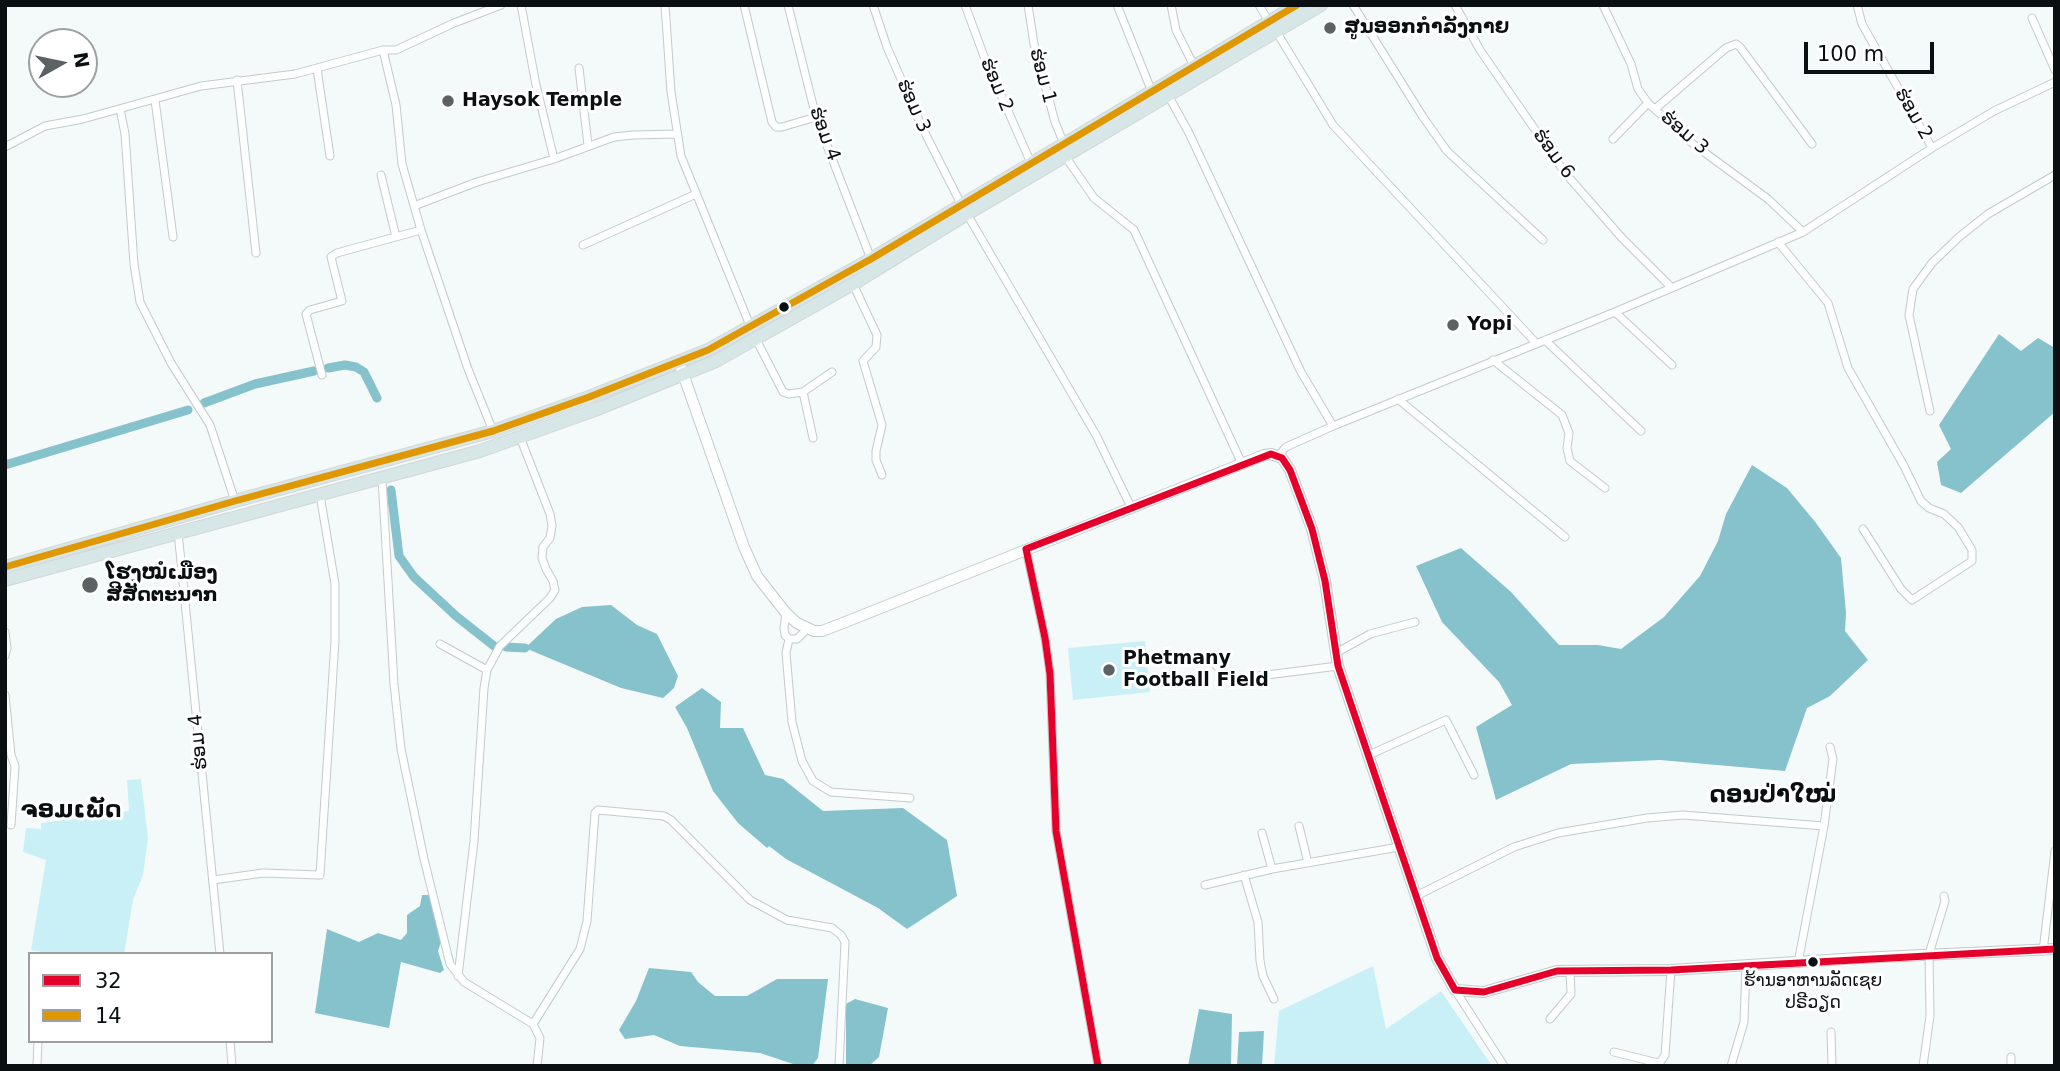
<!DOCTYPE html>
<html>
<head>
<meta charset="utf-8">
<style>
  body { margin:0 }
  #map { position:relative; width:2060px; height:1071px; overflow:hidden; background:#f4fafa; font-family:"DejaVu Sans",sans-serif }
  canvas { display:block }
  .frame { position:absolute; inset:0; border:7px solid #0a1011; pointer-events:none }
  .legend { position:absolute; left:28px; top:952px; width:245px; height:91px; box-sizing:border-box; background:#fff; border:2px solid #9d9fa0; margin:0; padding:9px 12px; list-style:none; font-size:21px; color:#0a1011 }
  .legend li { display:flex; align-items:center; gap:14px; height:35px }
  .legend b { width:35px; border:2px solid #9d9fa0 }
  .north { position:absolute; left:28px; top:28px; width:70px; height:70px; box-sizing:border-box; background:#fff; border:2px solid #9d9fa0; border-radius:50%; rotate:81deg; font-size:19px; font-weight:700; line-height:28px; text-align:center; color:#0a1011 }
  .north::after { content:''; display:block; margin:auto; width:24px; height:32px; background:#5c6263; clip-path:polygon(50% 0,100% 100%,50% 72%,0 100%) }
  .scale { position:absolute; left:1804px; top:42px; width:130px; height:32px; box-sizing:border-box; border:4px solid #0a1011; border-top:0; padding-left:9px; font-size:21px; line-height:24px; white-space:nowrap; color:#0a1011; -webkit-text-stroke:5px #fff; paint-order:stroke }
</style>
</head>
<body>
<div id="map">
<canvas width="2060" height="1071"></canvas>
<div class="frame"></div>
<ul class="legend">
<li><b style="height:9px;background:#e4002b"></b>32</li>
<li><b style="height:9px;background:#df9702"></b>14</li>
</ul>
<div class="north">N</div>
<div class="scale">100 m</div>
</div>
<script>
const ctx = document.querySelector('canvas').getContext('2d');
ctx.lineJoin = 'round';
function fill(path, color) {
  ctx.fillStyle = color;
  ctx.fill(path, 'evenodd');
}
function poly(rows) {
  const path = new Path2D();
  for (const r of rows) {
    path.moveTo(r[0], r[1]);
    for (let i = 2; i < r.length; i += 2) path.lineTo(r[i], r[i + 1]);
  }
  return path;
}
function strokePath(path, color, width, dash) {
  ctx.strokeStyle = color;
  ctx.lineWidth = width;
  ctx.lineCap = dash ? 'butt' : 'round';
  ctx.setLineDash(dash || []);
  ctx.stroke(path);
}
function write(font, color, halo, rows, align = 'center') {
  ctx.font = font + ' "DejaVu Sans","Noto Sans Lao",sans-serif';
  ctx.lineWidth = 6;
  ctx.setLineDash([]);
  ctx.textBaseline = 'middle';
  ctx.strokeStyle = halo;
  ctx.fillStyle = color;
  for (const [text, x, y, turn = 0] of rows) {
    ctx.save();
    ctx.translate(x, y);
    ctx.rotate((+turn || 0) * Math.PI / 180);
    ctx.textAlign = isNaN(turn) ? turn : align;
    if (halo) ctx.strokeText(text, 0, 0);
    ctx.fillText(text, 0, 0);
    ctx.restore();
  }
}
fill(poly([
  [1145,641,1150,692,1073,700,1068,648],
  [141,779,148,838,143,875,133,900,124,954,53,954,31,950,46,860,23,852,26,828,41,829,41,823,129,811,127,780],
  [1373,966,1386,1029,1441,991,1492,1066,1274,1066,1279,1011]
]), '#c9f0f6');
fill(poly([
  [1999,334,2021,351,2038,338,2055,348,2055,412,1961,493,1941,485,1937,462,1951,449,1939,425],
  [1752,465,1787,488,1816,523,1841,558,1846,613,1845,631,1868,660,1830,696,1807,708,1785,771,1660,760,1571,764,1496,800,1476,727,1512,705,1499,682,1442,622,1416,566,1461,548,1511,592,1559,645,1598,645,1621,649,1664,617,1700,576,1718,541,1726,514],
  [611,605,637,625,657,634,678,676,674,688,663,698,621,688,525,648,556,619,582,607],
  [702,688,721,702,720,728,743,728,765,775,783,779,823,811,903,808,947,840,957,896,907,929,878,908,786,859,769,846,767,848,738,823,713,791,687,728,675,707],
  [422,895,434,895,442,939,438,951,444,970,440,973,401,962,389,1028,315,1013,327,929,359,942,378,933,401,940,407,933,407,915,420,906],
  [649,968,691,972,698,982,715,996,747,996,777,979,828,979,818,1058,812,1066,799,1066,760,1053,680,1046,654,1035,625,1039,619,1030,636,1001],
  [855,999,888,1008,879,1057,869,1066,846,1066,846,1004],
  [1199,1009,1232,1014,1231,1066,1188,1066],
  [1264,1031,1262,1066,1237,1066,1239,1032]
]), '#86c2cc');
strokePath(poly([
  [328,368,345,365,356,367,364,372,377,398],
  [204,403,255,384,314,371],
  [5,465,188,410],
  [391,490,399,556,414,577,456,616,494,646],
  [506,647,525,648]
]), '#86c2cc', 9);
const street = poly([
  [521,5,536,85,554,159],
  [665,5,671,92,681,156,751,328],
  [744,5,772,122,776,127,782,127,816,117],
  [788,5,816,117,871,259],
  [873,5,887,47,922,127,961,204],
  [965,5,985,59,1031,163],
  [1028,5,1034,44,1055,122,1064,144],
  [1117,5,1152,92],
  [1171,5,1176,30,1194,66],
  [1259,5,1269,22],
  [1353,5,1423,117,1447,151,1543,240],
  [1455,5,1480,50,1565,173,1622,238,1671,287],
  [1603,5,1631,64,1638,89,1648,103,1693,144,1768,199,1803,232],
  [1857,5,1862,24,1932,148],
  [2032,18,2055,70],
  [1276,31,1333,125,1536,343],
  [383,50,396,105,402,164,421,230,468,369,493,431],
  [579,68,588,145],
  [317,69,330,156],
  [237,80,256,253],
  [1168,95,1189,133,1301,372,1333,426],
  [155,100,173,237],
  [120,109,125,134,134,264,140,302,171,363,210,425,235,501],
  [1655,109,1726,48,1736,44,1740,47,1812,144],
  [1613,139,1648,103],
  [5,147,45,126,83,119,201,86,295,74,383,50,396,50,454,23,501,5],
  [1065,156,1094,198,1134,230,1242,464],
  [381,175,396,237],
  [414,206,477,182,554,159,614,137,633,135,677,134],
  [967,214,1096,435,1131,507],
  [1778,242,1828,303,1848,368,1904,466,1921,501,1929,508,1944,514,1958,527,1972,550,1972,561,1912,600,1901,589,1863,529],
  [583,245,696,194],
  [853,284,877,335,876,347,863,361,882,425,876,451,876,460,882,475],
  [1615,312,1672,365],
  [756,339,783,392,789,394,803,392,832,372],
  [1545,340,1641,431],
  [1493,360,1562,415,1569,433,1567,448,1570,461,1605,488],
  [322,375,306,314,310,310,342,301,331,257,337,253,421,230],
  [803,392,813,438],
  [1398,399,1565,537],
  [1930,411,1909,315,1913,289,1932,263,1959,237,1988,214,2055,175],
  [1278,456,1286,447,1333,426,1615,312,1803,232,1932,148,1994,111,2055,82],
  [382,478,394,684,401,749,424,859,450,964,464,982,533,1024],
  [178,532,220,954],
  [1026,549,1045,638,1050,674,1056,831,1098,1066],
  [786,613,784,628,785,635,789,639,797,639,807,629],
  [5,632,7,648,5,656],
  [789,639,786,653,792,722,802,761,813,781,831,792,910,798],
  [440,644,487,670],
  [1336,653,1370,634,1415,622],
  [1211,660,1223,673,1235,679,1338,666],
  [5,695,11,755,15,766,11,825],
  [1369,755,1446,720,1474,775],
  [1299,826,1308,863],
  [1262,833,1272,869],
  [1244,875,1258,922,1260,961,1263,976,1274,999],
  [213,880,263,873,320,875,335,641,335,584,320,495],
  [1205,885,1272,869,1399,847],
  [1416,896,1514,847,1558,833,1647,818,1683,815,1824,826],
  [2043,951,2055,851],
  [1798,963,1824,826,1833,759,1830,747],
  [458,976,474,841,484,688,487,670,500,646,550,598,555,590,553,581,546,569,542,558,543,547,550,538,552,526,550,514,520,437],
  [1455,990,1504,1066],
  [1550,1019,1571,994,1570,971],
  [1831,1032,1832,1066],
  [230,1041,232,1066],
  [1614,1052,1658,1063,1661,1061,1665,1055,1671,970],
  [2011,1057,2011,1066],
  [37,1066,38,1041],
  [537,1066,540,1038,533,1024,580,949,587,921,595,813,598,810,664,816,671,820,750,900,787,920,832,928,841,935,845,942,839,1066],
  [1731,1066,1744,1022,1746,966],
  [1923,1066,1930,1016,1929,954,1945,901,1944,896]
]);
const secondary = poly([
  [681,368,744,547,757,576,786,613,797,623,814,631,822,631,843,623,1264,455,1271,454,1282,458,1290,470,1312,529,1325,581,1338,666,1437,958,1455,990,1484,992,1557,971,1671,970,1859,958,2055,949]
]);
const primary = poly([
  [5,567,235,501,493,431,589,397,708,350,871,259,1297,5],
  [5,580,480,451,595,410,716,361,853,284,967,214,1321,5]
]);
strokePath(street, '#c4caca', 9);
strokePath(secondary, '#c4caca', 12);
strokePath(primary, '#d4d7d7', 14);
strokePath(street, '#fdfefe', 7);
strokePath(secondary, '#fdfefe', 10);
strokePath(primary, '#d7e6e7', 12);
strokePath(poly([
  [1098,1066,1056,831,1050,674,1045,638,1026,549,1271,454,1282,458,1290,470,1312,529,1325,581,1338,666,1437,958,1455,990,1484,992,1557,971,1671,970,2055,949]
]), '#e4002b', 7);
strokePath(poly([
  [5,567,235,501,493,431,589,397,708,350,871,259,1297,5]
]), '#df9702', 7);
for (const [x, y, r, color] of [
  [1330,28,7,"#5c6263"],
  [448,101,7,"#5c6263"],
  [784,307,6,"#0a1011"],
  [1453,325,7,"#5c6263"],
  [90,585,9,"#5c6263"],
  [1109,670,7,"#5c6263"],
  [1813,962,6,"#0a1011"]
]) {
  const dot = new Path2D();
  dot.arc(x, y, r, 0, 2 * Math.PI);
  ctx.fillStyle = color;
  ctx.fill(dot);
  strokePath(dot, '#fff', 2.5);
}
write('17px', '#0a1011', '#fff', [
  ["ຮ້ານອາຫານລັດເຊຍ",1813,982],
  ["ປຣີວຽດ",1813,1004]
]);
write('bold 19px', '#0a1011', '#fff', [
  ["ສູນອອກກຳລັງກາຍ",1344,28],
  ["Haysok Temple",462,101],
  ["Yopi",1467,325],
  ["ໂຮງໝໍເມືອງ",106,574],
  ["ສີສັດຕະນາກ",106,596],
  ["Phetmany",1123,659],
  ["Football Field",1123,681]
], 'left');
write('19px', '#0a1011', '#fff', [
  ["ຮ່ອມ 1",1042,76,75],
  ["ຮ່ອມ 2",996,85,67],
  ["ຮ່ອມ 3",913,106,66],
  ["ຮ່ອມ 2",1913,114,60],
  ["ຮ່ອມ 3",1684,133,41],
  ["ຮ່ອມ 4",824,134,70],
  ["ຮ່ອມ 6",1553,154,54],
  ["ຮ່ອມ 4",199,742,-96]
]);
write('bold 23px', '#0a1011', '#fff', [
  ["ດອນປ່າໃໝ່",1773,796],
  ["ຈອມເພັດ",71,811]
]);
</script>
</body>
</html>
